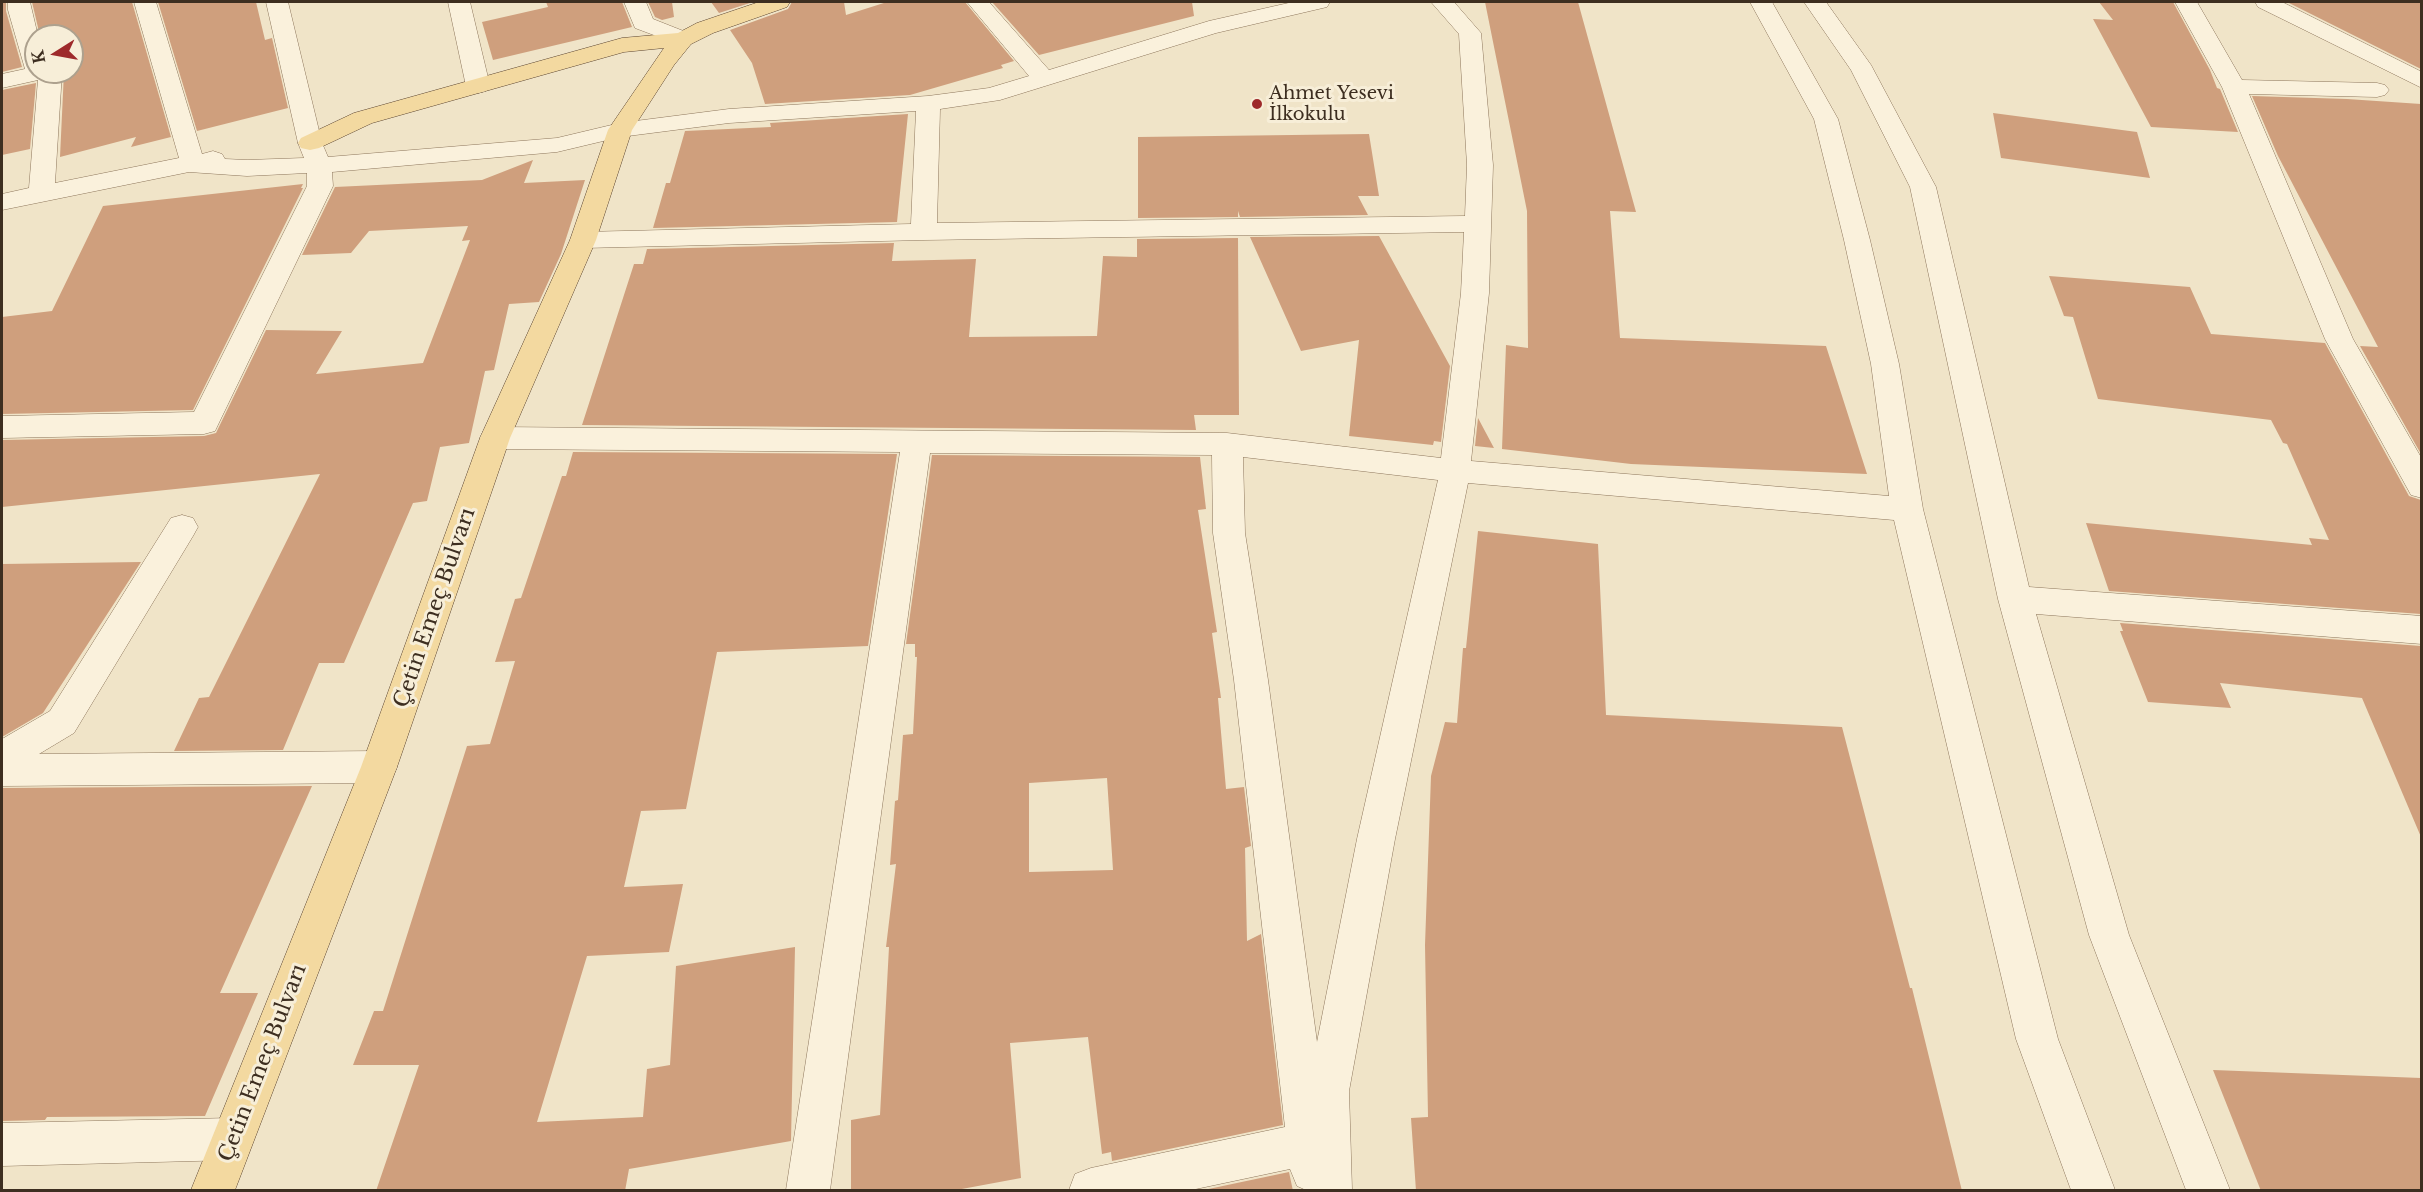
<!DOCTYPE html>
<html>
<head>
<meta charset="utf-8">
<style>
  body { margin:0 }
  #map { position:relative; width:2423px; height:1192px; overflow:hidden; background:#f0e4c8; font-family:"Libre Baskerville",serif }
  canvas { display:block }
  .frame { position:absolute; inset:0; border:3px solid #3d2e20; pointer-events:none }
  .north { position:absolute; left:24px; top:24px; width:60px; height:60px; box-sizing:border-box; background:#f7eed8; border:2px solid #ada18e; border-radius:50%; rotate:259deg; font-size:16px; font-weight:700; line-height:24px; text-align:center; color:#3d2e20 }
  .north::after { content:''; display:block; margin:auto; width:21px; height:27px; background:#9e2a2b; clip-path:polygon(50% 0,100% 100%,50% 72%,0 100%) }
</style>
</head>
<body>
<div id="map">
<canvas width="2423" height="1192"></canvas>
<div class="frame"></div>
<div class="north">K</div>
</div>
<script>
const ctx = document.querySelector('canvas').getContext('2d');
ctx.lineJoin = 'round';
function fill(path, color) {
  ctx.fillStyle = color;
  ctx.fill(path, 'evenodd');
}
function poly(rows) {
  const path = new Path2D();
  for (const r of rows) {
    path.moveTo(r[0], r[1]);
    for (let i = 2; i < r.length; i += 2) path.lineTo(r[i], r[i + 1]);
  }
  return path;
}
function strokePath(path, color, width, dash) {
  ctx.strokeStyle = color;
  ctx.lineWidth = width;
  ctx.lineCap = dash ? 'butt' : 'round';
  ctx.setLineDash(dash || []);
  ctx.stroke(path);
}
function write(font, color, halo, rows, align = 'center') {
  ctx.font = font + ' "Libre Baskerville",serif';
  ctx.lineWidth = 6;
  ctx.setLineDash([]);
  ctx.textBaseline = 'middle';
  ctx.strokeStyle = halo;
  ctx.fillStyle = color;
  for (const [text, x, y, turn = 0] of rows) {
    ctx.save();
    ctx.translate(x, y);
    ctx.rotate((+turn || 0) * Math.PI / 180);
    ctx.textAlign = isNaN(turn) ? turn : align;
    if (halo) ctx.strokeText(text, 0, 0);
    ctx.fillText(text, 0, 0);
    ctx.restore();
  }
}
fill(poly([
  [2,2,6,2,6,11,22,67,2,72],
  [32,2,132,2,171,137,131,147,136,137,60,157,64,72,72,72,72,36,40,36],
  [158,2,256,2,265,40,272,38,288,108,197,131],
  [546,2,622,2,632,27,493,60,482,22,548,7],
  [648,2,672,2,674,17,662,20,655,17],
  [711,2,753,2,719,13],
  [792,2,844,2,846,15,887,2,965,2,1014,61,1001,65,1003,68,910,95,765,104,752,63,730,30,788,9],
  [992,2,1192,2,1194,16,1039,55],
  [1485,2,1578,2,1636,212,1610,211,1620,338,1826,346,1867,474,1631,464,1502,449,1506,345,1528,348,1527,211],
  [2099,2,2173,2,2210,70,2217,88,2220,89,2238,132,2151,127,2093,19,2113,20],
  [2287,2,2421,2,2421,69],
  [36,83,30,149,2,155,2,90],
  [2252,96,2347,99,2421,104,2421,454,2360,346,2378,347,2278,156],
  [1993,113,2137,132,2150,178,2001,158],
  [908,114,897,222,653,228,666,183,670,183,685,131,771,127,770,123],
  [1369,134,1379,196,1358,196,1368,215,1240,217,1238,211,1238,217,1138,218,1138,137],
  [533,160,524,183,585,180,561,254,539,302,509,304,494,370,485,371,469,443,440,447,427,501,413,503,344,663,319,663,283,750,174,751,199,698,209,697,320,474,2,507,2,440,204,436,216,433,266,330,342,331,316,374,423,363,470,240,462,241,468,226,369,231,351,253,302,255,335,187,482,180],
  [303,184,301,188,303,188,193,410,2,414,2,317,52,311,103,206],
  [1379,236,1450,366,1441,442,1434,441,1433,445,1349,436,1359,340,1301,351,1250,237],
  [1238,238,1239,415,1194,415,1196,430,582,425,634,264,643,264,647,249,894,243,892,261,976,259,969,337,1097,336,1103,256,1137,257,1137,239],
  [2049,276,2190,287,2211,334,2325,343,2409,496,2421,500,2421,614,2109,591,2086,523,2312,545,2309,538,2329,540,2287,444,2283,443,2271,420,2098,399,2073,317,2064,316],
  [1478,418,1494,448,1475,446],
  [573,452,897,454,868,646,717,652,686,809,641,811,624,887,683,884,669,952,587,956,537,1122,643,1117,647,1069,670,1065,676,966,795,947,791,1141,629,1169,625,1191,376,1191,419,1065,353,1065,374,1011,383,1011,467,746,490,744,515,661,495,662,515,599,521,598,562,476,566,476],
  [932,455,1200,457,1206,509,1198,510,1217,632,1212,633,1221,698,1218,698,1226,789,1244,787,1251,846,1245,848,1247,941,1261,934,1283,1125,1112,1161,1111,1152,1102,1154,1088,1037,1010,1043,1021,1178,951,1191,851,1191,851,1120,880,1115,889,947,886,947,896,864,890,865,895,801,898,800,903,735,913,734,917,657,915,657,915,644,906,644],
  [1107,778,1113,870,1029,872,1029,783],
  [1478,531,1598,544,1606,715,1842,727,1910,988,1912,988,1962,1191,1416,1191,1411,1118,1428,1117,1425,945,1431,776,1445,722,1457,723,1463,648,1466,648],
  [141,562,43,713,2,737,2,564],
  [2120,623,2421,646,2421,837,2362,698,2220,683,2231,708,2148,702,2120,631,2123,631],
  [312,786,220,993,258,993,205,1116,47,1117,45,1120,2,1121,2,788],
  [2213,1070,2421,1078,2421,1191,2261,1191],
  [1289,1172,1293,1191,1199,1191]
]), '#cf9f7d');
const minor = poly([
  [8,2,30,2,38,36,36,36,36,72,62,72,55,183,179,158,134,2,156,2,202,154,213,151,222,154,225,159,247,160,304,158,298,143,266,2,288,2,322,143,328,157,557,138,620,123,729,109,928,96,989,88,1029,76,967,2,989,2,1049,70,1209,21,1293,2,1330,2,1327,7,1216,33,1000,100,940,109,937,223,1465,216,1467,165,1459,34,1431,2,1454,2,1481,33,1493,165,1489,293,1471,461,1889,496,1871,364,1844,240,1814,119,1750,2,1772,2,1838,119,1870,240,1899,364,1923,509,2058,1039,2115,1190,2071,1190,2016,1039,1894,520,1468,483,1395,839,1349,1091,1352,1190,1306,1190,1297,1186,1290,1169,1191,1190,1069,1190,1075,1174,1091,1168,1285,1127,1234,680,1213,533,1212,455,930,453,830,1190,786,1190,900,452,495,449,484,446,480,438,484,430,495,427,1227,433,1441,458,1461,293,1464,232,924,240,583,248,574,246,570,240,574,234,583,232,911,224,916,111,729,123,620,137,557,152,332,172,333,186,215,431,204,434,2,438,2,416,194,412,307,186,307,173,247,176,189,172,2,210,2,194,29,188,38,80,2,88,2,74,25,69,8,10,8,2],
  [1243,457,1438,480,1357,839,1317,1042,1268,680,1245,533,1243,457],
  [448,2,470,2,490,86,486,91,478,93,470,91,466,86,448,2],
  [624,2,646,2,653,19,691,34,694,39,691,44,683,46,635,28,624,2],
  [1804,2,1826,2,1871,65,1936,187,2029,587,2422,616,2422,644,2036,614,2129,935,2230,1190,2186,1190,2089,935,1998,599,1910,187,1851,70,1804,2],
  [2175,2,2197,2,2242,80,2377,83,2385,85,2389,90,2385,95,2377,97,2249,94,2353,339,2422,459,2422,498,2411,495,2325,339,2222,87,2175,2],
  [2255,2,2282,2,2422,72,2422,88,2258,7,2255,2],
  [182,515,193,518,198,527,193,536,74,733,39,754,379,751,392,756,397,767,392,778,379,783,2,786,2,739,50,711,171,518,182,515],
  [233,1118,248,1124,254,1139,248,1154,233,1160,2,1166,2,1123,233,1118]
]);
const major = poly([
  [759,2,790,2,787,7,713,33,691,44,674,65,632,130,596,240,510,438,397,767,235,1190,191,1190,361,767,480,438,570,240,608,130,664,48,624,52,372,123,319,148,310,150,301,148,298,143,301,138,354,113,622,38,678,33,697,23,759,2]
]);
strokePath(minor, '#8d765c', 1);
strokePath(major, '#5b4430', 1);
fill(minor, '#faf1dc');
fill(major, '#f3d9a0');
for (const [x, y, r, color] of [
  [1257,104,6,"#9e2a2b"]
]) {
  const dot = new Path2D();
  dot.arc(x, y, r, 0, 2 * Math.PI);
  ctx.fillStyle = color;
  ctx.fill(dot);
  strokePath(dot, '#f7eed8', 2);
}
write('18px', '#3d2e20', '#f7eed8', [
  ["Ahmet Yesevi",1269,94],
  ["İlkokulu",1269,115]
], 'left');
write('21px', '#3d2e20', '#f7eed8', [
  ["Çetin Emeç Bulvarı",435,608,-71],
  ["Çetin Emeç Bulvarı",263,1063,-69]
]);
</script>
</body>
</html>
